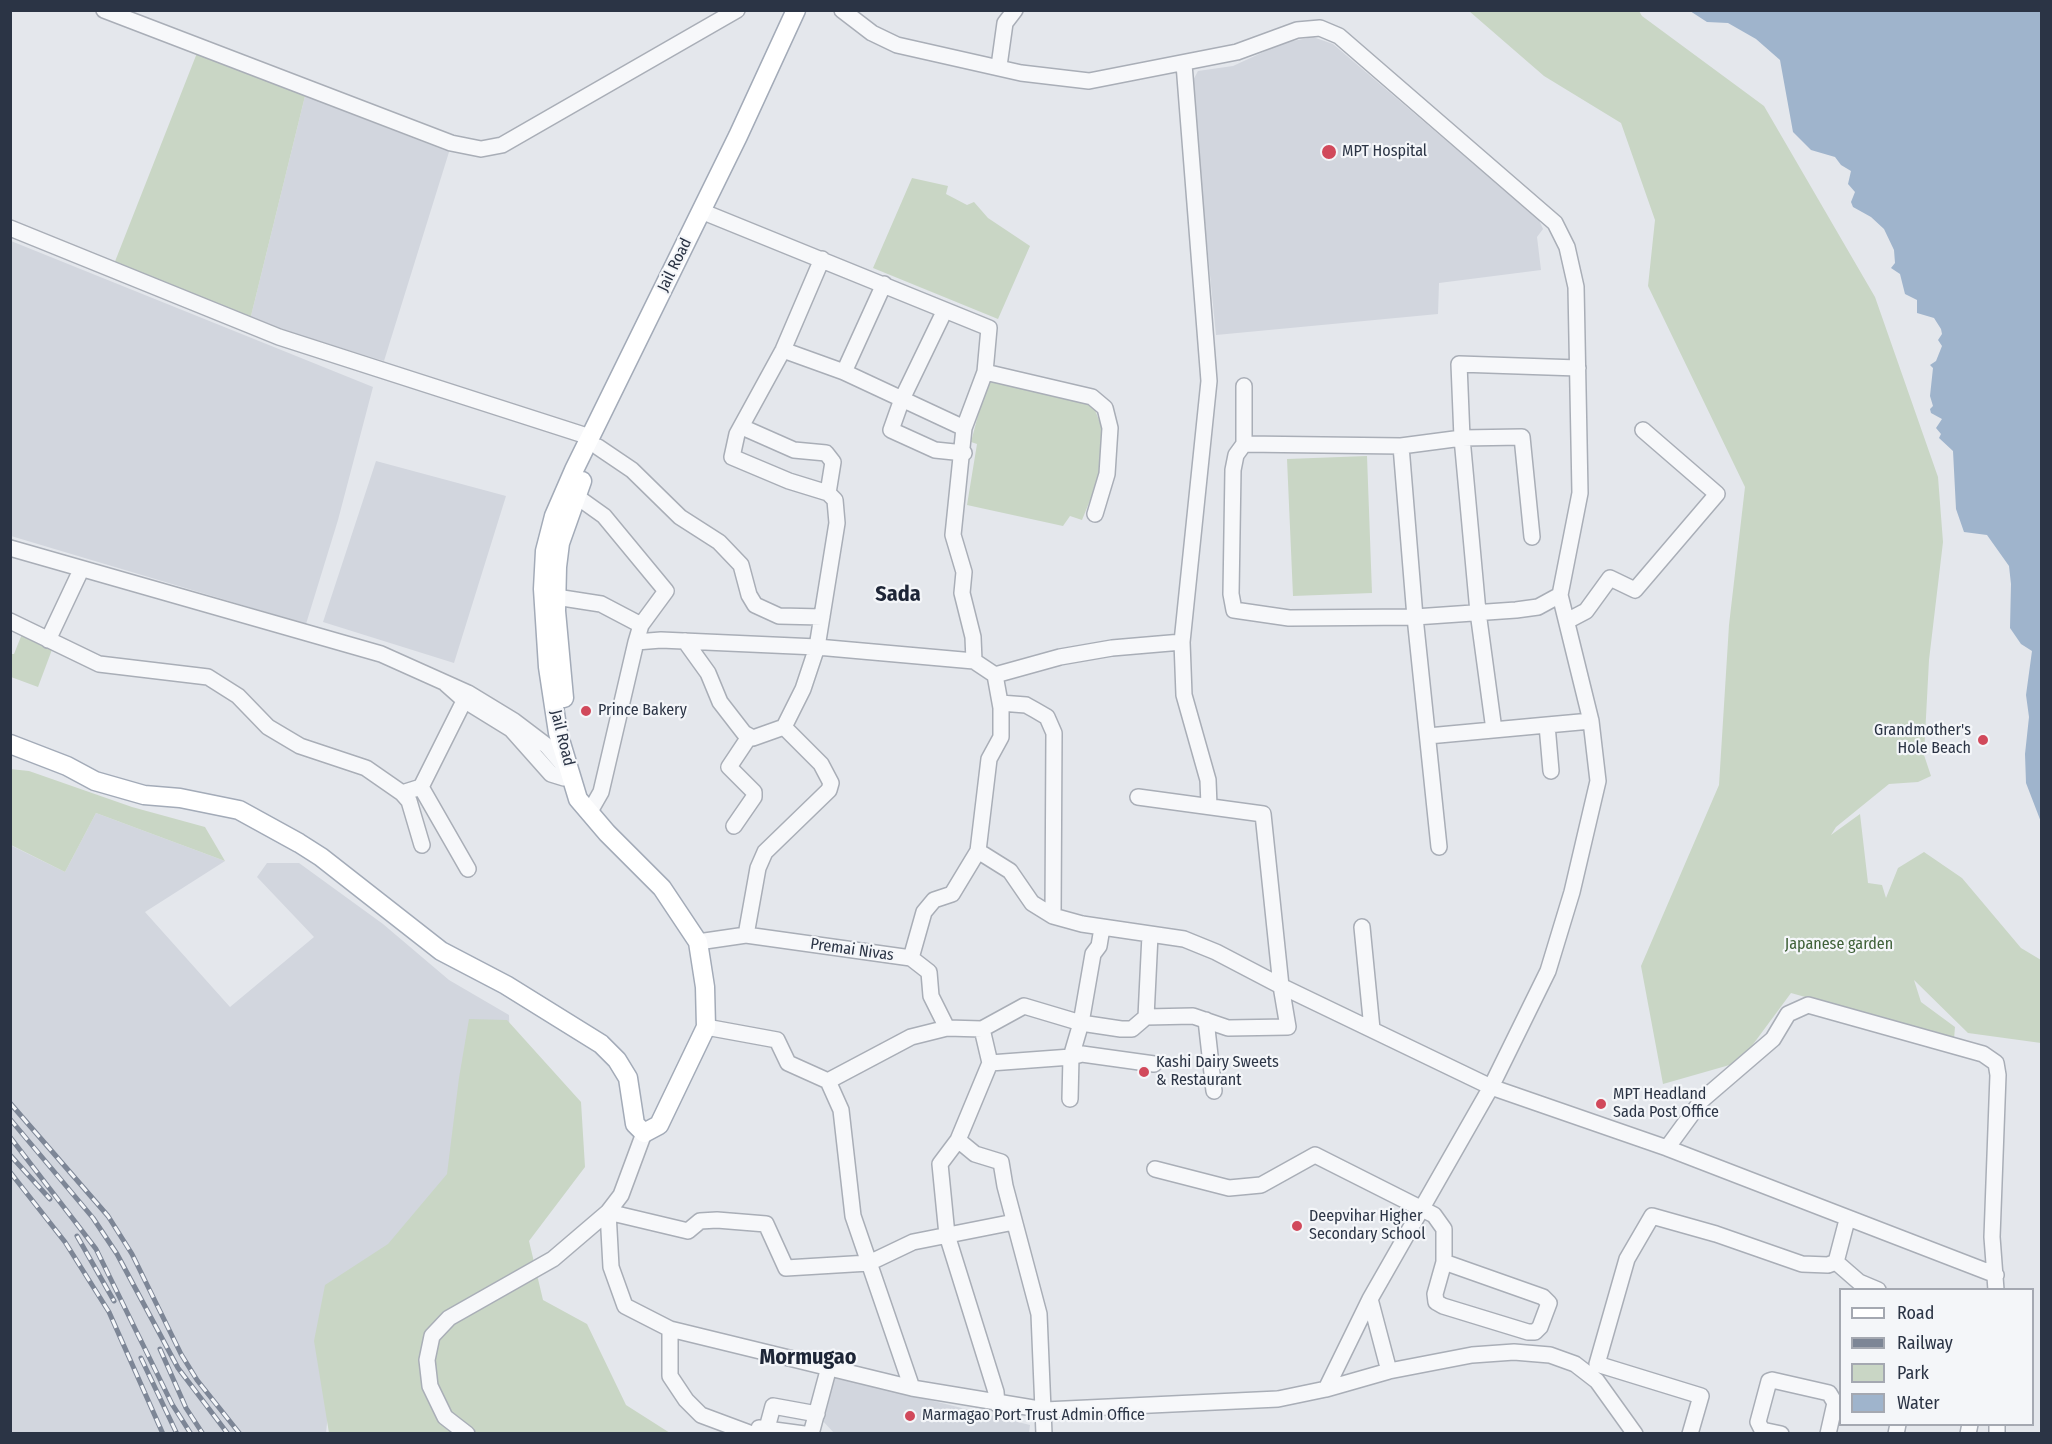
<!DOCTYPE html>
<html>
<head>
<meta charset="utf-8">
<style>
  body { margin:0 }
  #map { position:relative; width:2052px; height:1444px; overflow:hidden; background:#e4e7ec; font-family:"Fira Sans Condensed",sans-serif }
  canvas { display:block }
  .frame { position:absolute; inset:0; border:12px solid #2b3445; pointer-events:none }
  .legend { position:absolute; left:1839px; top:1288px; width:195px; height:138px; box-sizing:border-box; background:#f4f6f9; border:2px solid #a4a8b1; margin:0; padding:8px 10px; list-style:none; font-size:18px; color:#2b3445 }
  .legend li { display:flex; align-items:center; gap:12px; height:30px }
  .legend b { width:30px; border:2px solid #a4a8b1 }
</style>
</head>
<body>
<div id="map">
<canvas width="2052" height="1444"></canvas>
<div class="frame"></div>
<ul class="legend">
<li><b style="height:8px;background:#fff"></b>Road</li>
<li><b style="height:8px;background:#7d8696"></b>Railway</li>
<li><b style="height:16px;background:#c9d6c5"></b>Park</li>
<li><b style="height:16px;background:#9fb4cc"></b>Water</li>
</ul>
</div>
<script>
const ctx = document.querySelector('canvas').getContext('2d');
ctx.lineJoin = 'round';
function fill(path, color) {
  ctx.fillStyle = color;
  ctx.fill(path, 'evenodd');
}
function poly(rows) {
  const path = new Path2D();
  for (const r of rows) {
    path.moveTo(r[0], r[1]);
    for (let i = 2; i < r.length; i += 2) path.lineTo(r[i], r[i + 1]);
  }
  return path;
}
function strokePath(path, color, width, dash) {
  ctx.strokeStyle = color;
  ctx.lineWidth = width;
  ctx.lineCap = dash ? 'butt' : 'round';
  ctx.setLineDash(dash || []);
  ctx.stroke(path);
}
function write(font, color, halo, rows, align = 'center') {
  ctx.font = font + ' "Fira Sans Condensed",sans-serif';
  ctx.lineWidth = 4.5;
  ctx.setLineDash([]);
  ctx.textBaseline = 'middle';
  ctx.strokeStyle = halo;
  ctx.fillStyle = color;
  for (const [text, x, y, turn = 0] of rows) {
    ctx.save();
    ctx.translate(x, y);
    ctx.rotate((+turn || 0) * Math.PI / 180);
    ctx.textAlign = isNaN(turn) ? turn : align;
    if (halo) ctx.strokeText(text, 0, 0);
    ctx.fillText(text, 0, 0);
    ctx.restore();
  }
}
fill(poly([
  [1313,37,1333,44,1539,220,1543,229,1537,237,1541,270,1439,283,1438,314,1216,335,1191,84,1198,71,1233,66,1283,43],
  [305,96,449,152,384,361,250,320],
  [11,241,373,387,338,520,306,624,11,536],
  [376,461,506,496,454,663,323,622],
  [96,813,225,861,145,912,230,1007,314,937,257,877,267,863,299,863,383,924,449,980,509,1015,513,1139,331,1384,326,1433,11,1433,10,845,65,872],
  [833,1376,1030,1425,1029,1433,834,1433,821,1419]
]), '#d2d6de');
fill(poly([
  [1469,11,1639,11,1642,16,1764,106,1875,297,1938,477,1943,542,1929,660,1924,755,1931,776,1918,782,1889,784,1836,827,1831,835,1860,814,1868,883,1882,885,1886,898,1898,868,1924,852,1962,878,2021,948,2041,960,2041,1043,1968,1033,1914,980,1921,1002,1955,1027,1954,1039,1791,993,1740,1062,1663,1084,1641,966,1719,785,1729,625,1745,487,1648,286,1655,220,1621,123,1544,76],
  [197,53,305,96,250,320,114,264],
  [912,178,948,186,946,194,967,205,974,202,988,218,1030,246,998,319,873,268],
  [987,381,1093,405,1104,433,1102,471,1082,520,1070,516,1063,526,967,505,977,444,971,442],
  [1367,456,1372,593,1293,596,1287,459],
  [22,634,53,647,38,687,11,677,10,654,14,654],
  [10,769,29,771,132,807,205,827,225,861,96,813,65,872,11,845],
  [469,1019,507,1020,581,1102,585,1167,529,1241,543,1300,587,1324,626,1405,670,1433,329,1433,314,1341,325,1285,388,1244,447,1174,459,1078]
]), '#c9d6c5');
fill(poly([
  [1690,11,2041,11,2041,822,2026,783,2025,754,2029,717,2026,695,2032,651,2021,644,2010,628,2011,584,2009,566,1987,535,1964,532,1956,509,1953,451,1939,438,1941,434,1936,428,1942,419,1931,413,1930,409,1933,406,1930,396,1933,368,1930,365,1936,361,1942,346,1938,340,1942,334,1941,329,1934,318,1917,313,1917,300,1905,294,1900,274,1891,268,1895,263,1894,250,1884,229,1871,217,1853,207,1851,202,1855,192,1848,184,1851,171,1841,165,1835,157,1811,150,1793,132,1780,60,1756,39,1728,23,1707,22]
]), '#9fb4cc');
const minor = poly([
  [104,10,451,143,481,149,502,145,737,10],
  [842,10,872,33,897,45,1021,73,1089,81,1237,52,1297,30,1320,28,1339,36,1555,223,1567,247,1576,287,1580,493,1560,595,1591,721,1598,781,1572,892,1548,971,1491,1087,1370,1299,1326,1389,1278,1399,1045,1410,912,1388,670,1329,625,1306,611,1267,608,1212,688,1231,700,1221,717,1220,766,1224,786,1268,869,1263,913,1242,1014,1222],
  [1184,64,1209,381,1182,642,1184,695,1208,780,1209,806],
  [999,66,1005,23,1015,10],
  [701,211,989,328,985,372,1092,397,1105,408,1110,428,1107,474,1095,514],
  [10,228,279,337,590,437],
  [944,312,902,399,891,430,935,450,964,453],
  [783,350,844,372,964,428],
  [844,372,884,284],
  [742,427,794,450,826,453,833,462,828,493],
  [1244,444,1244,386],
  [1401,446,1415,617,1439,847],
  [598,447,632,470,680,517,719,542,741,565,749,595,755,605,779,616,822,617],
  [576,496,604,516,666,591,641,625,636,642],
  [10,548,381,654,468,693,514,721,547,746,571,774,564,778,551,774,511,729,464,700,446,684],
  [1560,595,1538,607,1516,610,1415,617,1289,618,1234,610,1231,594,1233,470,1236,455,1244,444,1401,446,1462,438,1459,364,1578,368],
  [556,597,601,604,641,625],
  [10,621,99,664,208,677,238,696,268,727,300,746,366,768,402,793,421,787,468,693],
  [1567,621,1586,611,1610,578,1635,590,1717,494,1643,430],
  [48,640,81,570],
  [685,641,708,673,720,702,744,733,753,738,784,727,803,689,817,647,837,523,835,500,828,493,789,481,732,457,737,434,783,350,822,259],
  [974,661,973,637,962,593,964,572,953,535,964,428,985,372],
  [995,675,1060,657,1112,648,1182,642],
  [1000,703,1026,705,1035,710,1047,717,1054,733,1053,916],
  [1494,730,1478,612,1462,438,1522,437,1532,537],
  [1428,736,1547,725],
  [1551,771,1547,725,1591,721],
  [421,787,468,869],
  [402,793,409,801,422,845],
  [589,813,601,792,636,642,661,640,817,647,974,661,995,675,1001,708,1001,737,989,759,978,851,1010,871,1032,903,1053,916,1082,924,1184,939,1216,952,1281,986,1491,1087,1667,1148,1996,1275],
  [734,826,754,797,754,792,729,767,749,737],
  [1362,927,1372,1029],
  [746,935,758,868,765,852,829,790,831,783,821,764,784,727],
  [698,942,746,935,911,958,924,912,934,900,952,894,978,851],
  [911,958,929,972,931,996,947,1028],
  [1146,1017,1150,935],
  [1206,1020,1214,1091],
  [706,1027,777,1040,788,1063,828,1081,841,1110,853,1216,912,1388],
  [982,1029,990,1063,958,1140,940,1164,947,1235,996,1392,997,1404],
  [990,1063,1071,1057,1082,1054,1154,1064],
  [828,1081,911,1037,947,1028,982,1029,1024,1006,1081,1023,1121,1029,1132,1029,1146,1017,1193,1016,1228,1028,1288,1027,1281,986,1263,814,1138,797],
  [1070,1099,1071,1057,1081,1023,1093,954,1099,946,1102,928],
  [958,1140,975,1154,1001,1162,1005,1186,1039,1314,1044,1434],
  [1667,1148,1702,1100,1773,1039,1788,1014,1808,1005,1983,1054,1996,1063,1998,1075,1992,1237,1996,1290],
  [1155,1169,1229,1188,1261,1185,1315,1155,1434,1215,1444,1229,1444,1262,1543,1297,1549,1303,1540,1327,1535,1332,1528,1332,1443,1306,1436,1302,1435,1294,1444,1262],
  [1836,1262,1859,1282,1878,1290],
  [1836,1262,1847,1220],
  [1370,1299,1389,1371],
  [670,1329,670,1376,686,1400,701,1415,752,1434],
  [1326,1389,1389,1371,1472,1355,1514,1352,1550,1355,1575,1364,1597,1381,1635,1434],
  [1997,1424,1997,1434],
  [759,1428,804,1434],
  [767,1428,773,1406,817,1414],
  [467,1434,445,1417,430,1386,427,1360,432,1336,449,1318,553,1259,608,1212,621,1195,644,1133],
  [811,1434,829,1367],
  [1690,1434,1701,1396,1597,1364,1627,1259,1652,1216,1716,1234,1802,1264,1828,1265,1836,1262],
  [1781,1434,1762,1430,1758,1422,1769,1381,1772,1380,1829,1393,1835,1403,1828,1434],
  [1896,1434,1898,1424],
  [1968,1434,1970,1424]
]);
const major = poly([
  [564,698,556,611,557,567,560,543,582,481],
  [10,744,67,766,95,781,144,795,180,798,239,810,299,843,321,857,441,951,506,985,601,1044,617,1060,628,1078,635,1124,644,1133,659,1125,706,1027,705,987,698,942,662,888,607,833,578,799,558,733,548,667,543,589,545,551,554,516,574,470,738,136,796,10]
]);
strokePath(minor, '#a9aeb7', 18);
strokePath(major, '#a3abb8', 21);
strokePath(minor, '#f7f8fa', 15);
strokePath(major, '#fff', 18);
const rail = poly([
  [10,1103,108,1216,132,1254,181,1354,197,1380,240,1434],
  [10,1119,93,1218,117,1254,178,1368,228,1434],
  [10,1137,96,1249,172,1404,191,1434],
  [10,1155,50,1199],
  [10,1172,65,1242,109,1312,163,1434],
  [77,1236,114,1301],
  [160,1349,186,1408,203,1434],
  [141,1358,177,1434]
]);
strokePath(rail, '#7d8696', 5);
strokePath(rail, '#f4f6f9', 3, [9]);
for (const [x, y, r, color] of [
  [1329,152,8,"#d1495b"],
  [586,711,6,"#d1495b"],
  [1983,740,6,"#d1495b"],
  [1144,1072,6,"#d1495b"],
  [1601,1104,6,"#d1495b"],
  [1297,1226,6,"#d1495b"],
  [910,1416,6,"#d1495b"]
]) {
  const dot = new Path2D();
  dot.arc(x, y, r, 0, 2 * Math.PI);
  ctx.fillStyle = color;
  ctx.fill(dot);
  strokePath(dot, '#f4f6f9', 2);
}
write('16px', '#2b3445', '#f4f6f9', [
  ["MPT Hospital",1342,152],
  ["Prince Bakery",598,711],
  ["Grandmother's",1971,731,"right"],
  ["Hole Beach",1971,749,"right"],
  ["Kashi Dairy Sweets",1156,1063],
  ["& Restaurant",1156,1081],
  ["MPT Headland",1613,1095],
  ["Sada Post Office",1613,1113],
  ["Deepvihar Higher",1309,1217],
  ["Secondary School",1309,1235],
  ["Marmagao Port Trust Admin Office",922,1416]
], 'left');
write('16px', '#2b3445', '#f4f6f9', [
  ["Jail Road",675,265,-64],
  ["Jail Road",562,738,76],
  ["Premai Nivas",852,950,8]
]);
write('16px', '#3f6138', '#f4f6f9', [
  ["Japanese garden",1839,945]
]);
write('bold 22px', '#1d2536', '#f4f6f9', [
  ["Sada",898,595],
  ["Mormugao",808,1358]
]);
</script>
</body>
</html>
